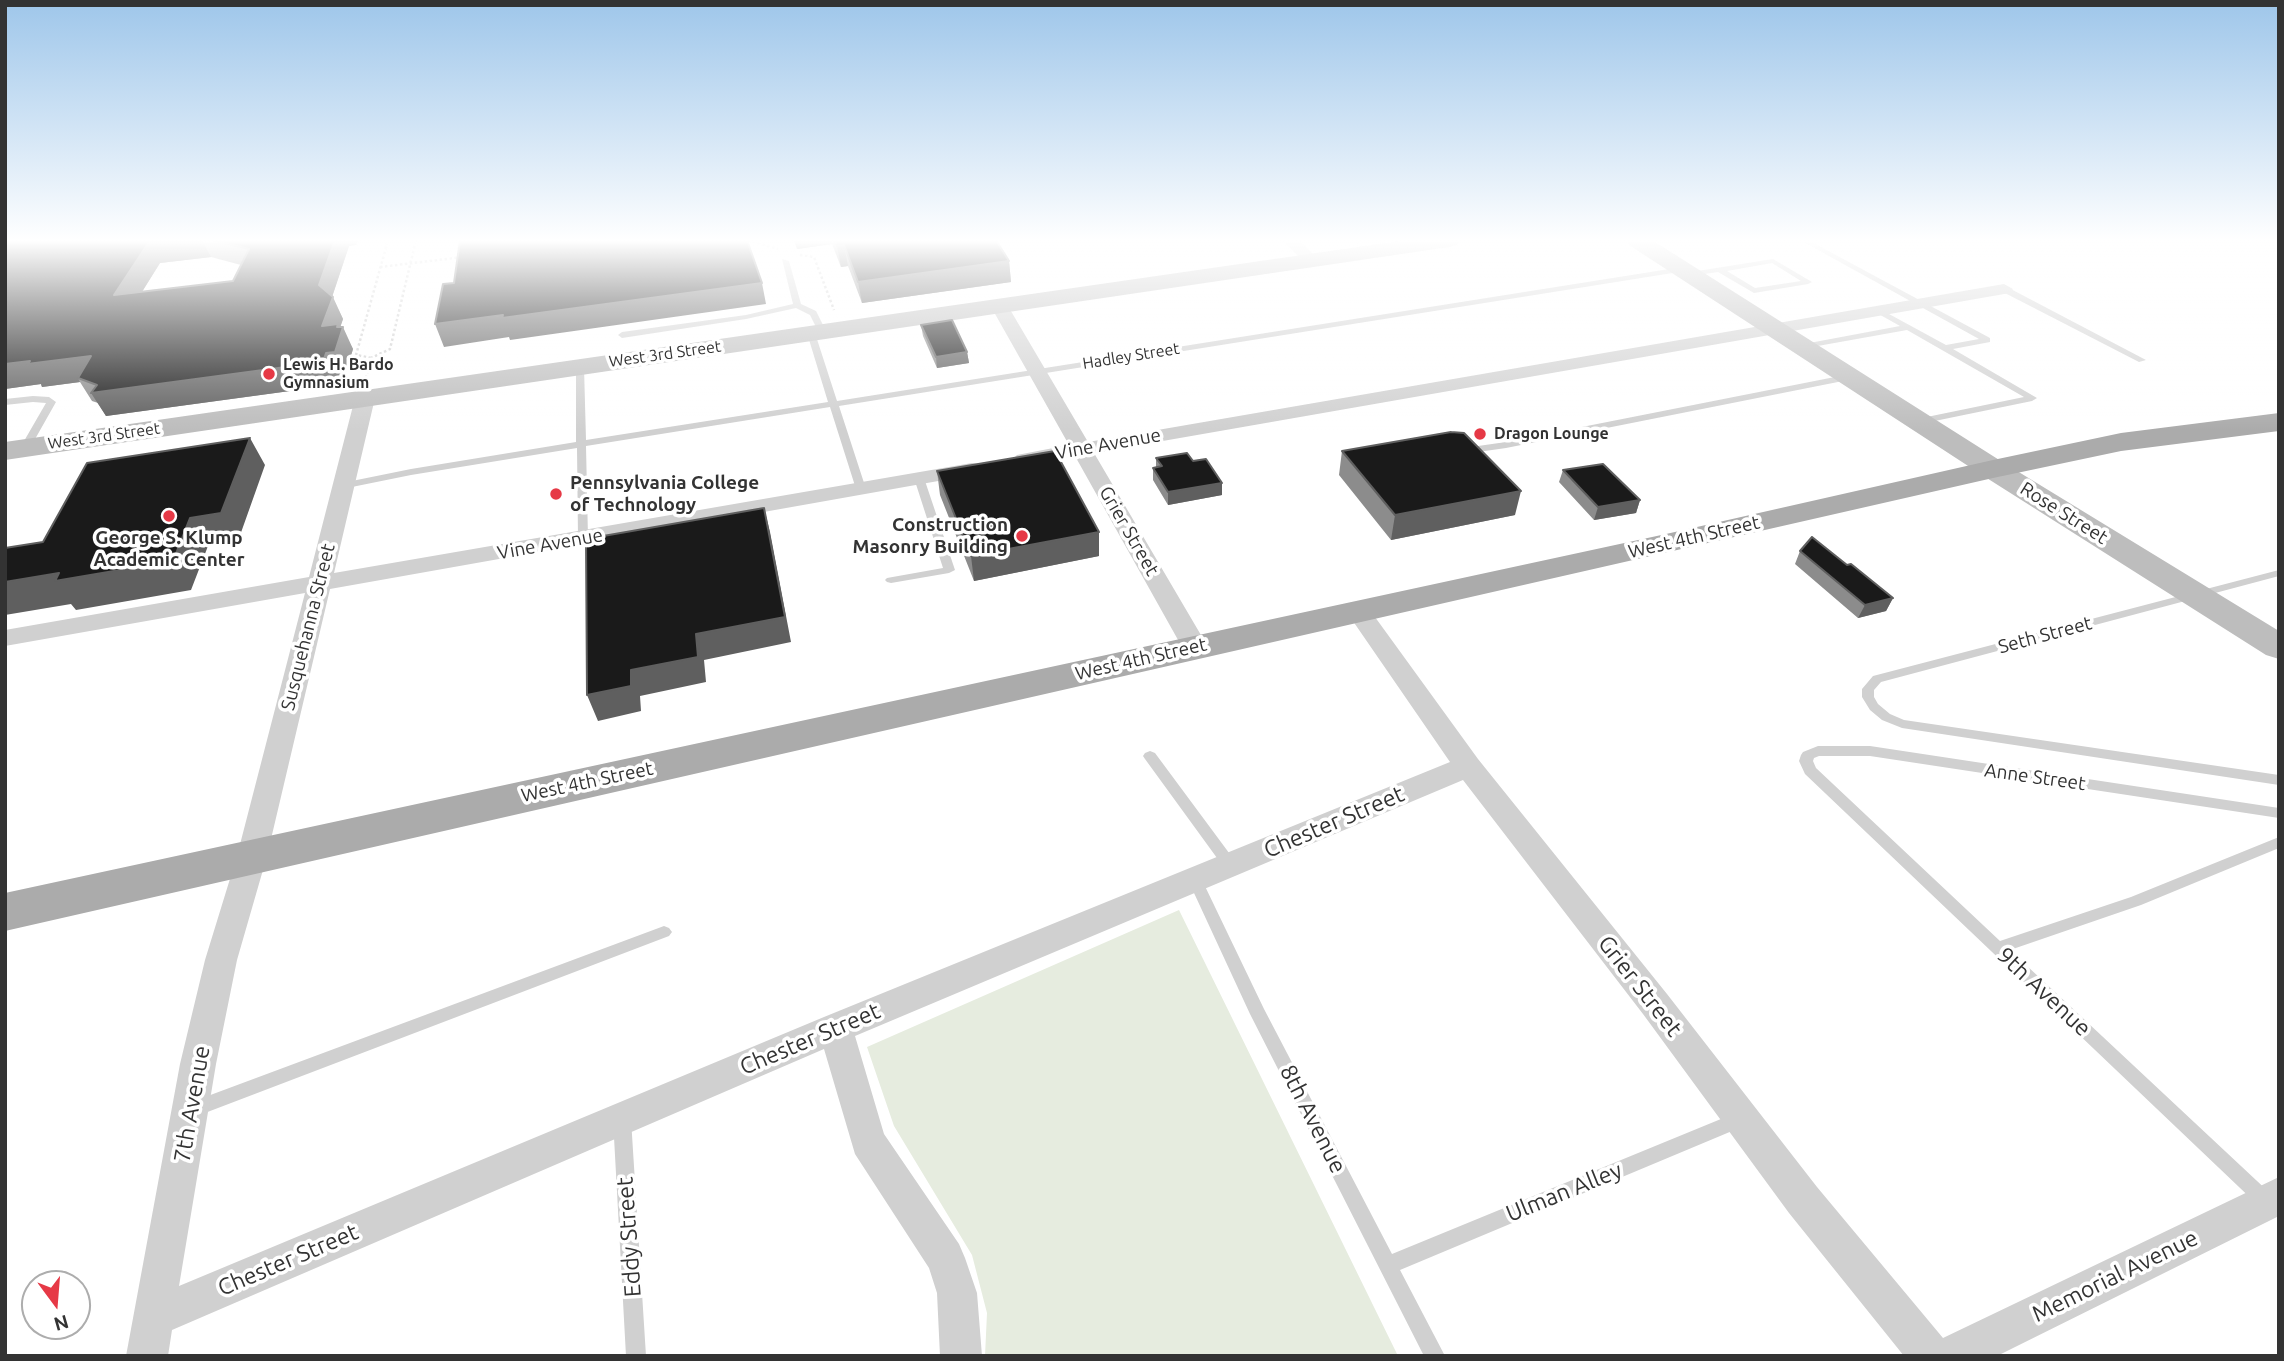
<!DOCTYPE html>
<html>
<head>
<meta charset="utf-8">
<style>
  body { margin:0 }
  #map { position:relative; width:2284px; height:1361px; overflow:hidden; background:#fff; font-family:Ubuntu,sans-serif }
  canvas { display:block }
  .frame { position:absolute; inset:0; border:7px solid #333; pointer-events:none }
  .north { position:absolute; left:21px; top:1270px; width:70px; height:70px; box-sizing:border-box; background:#fff; border:2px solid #adadad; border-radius:50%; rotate:164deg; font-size:19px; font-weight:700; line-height:28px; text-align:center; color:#333 }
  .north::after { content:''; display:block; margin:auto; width:24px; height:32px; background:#e63946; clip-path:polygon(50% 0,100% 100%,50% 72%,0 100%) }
</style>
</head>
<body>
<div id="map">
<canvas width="2284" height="1361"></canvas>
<div class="frame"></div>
<div class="north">N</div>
</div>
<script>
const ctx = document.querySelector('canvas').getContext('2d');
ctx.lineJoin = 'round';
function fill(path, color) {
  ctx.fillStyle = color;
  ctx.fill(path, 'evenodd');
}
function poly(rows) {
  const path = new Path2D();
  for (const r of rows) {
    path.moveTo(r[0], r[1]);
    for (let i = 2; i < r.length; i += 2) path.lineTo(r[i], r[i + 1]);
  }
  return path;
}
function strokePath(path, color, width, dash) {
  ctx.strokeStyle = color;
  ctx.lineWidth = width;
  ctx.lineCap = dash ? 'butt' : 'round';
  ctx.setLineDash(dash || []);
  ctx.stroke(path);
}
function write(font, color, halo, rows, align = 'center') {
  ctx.font = font + ' Ubuntu,sans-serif';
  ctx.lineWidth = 7;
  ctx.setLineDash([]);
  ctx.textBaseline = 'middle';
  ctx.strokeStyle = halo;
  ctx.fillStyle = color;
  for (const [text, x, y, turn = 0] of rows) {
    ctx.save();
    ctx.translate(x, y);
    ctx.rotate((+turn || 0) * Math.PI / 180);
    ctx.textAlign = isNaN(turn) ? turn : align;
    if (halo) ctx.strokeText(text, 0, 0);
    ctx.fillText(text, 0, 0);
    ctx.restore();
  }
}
fill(poly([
  [1179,910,1398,1356,985,1356,987,1313,972,1255,894,1126,867,1047]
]), '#e6ecdf');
strokePath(poly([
  [748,240,778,249],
  [800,255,814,257,834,310],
  [380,267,463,257],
  [371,358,356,355,387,244],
  [366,378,371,358,390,349,416,240]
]), '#cdcdcd', 2.5, [2.5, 2.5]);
fill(poly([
  [1351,240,1359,240,1362,242,1358,244,1351,240],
  [1800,240,1808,240,1990,338,1990,342,1953,349,2037,398,2032,401,1920,424,1915,421,1917,419,2024,397,1907,330,1801,349,1801,345,1804,344,1900,326,1875,312,1874,310,1878,308,1946,345,1979,339,1800,240],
  [782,259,789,261,801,304,816,311,826,331,825,333,819,333,810,315,796,308,746,319,622,338,618,335,622,332,746,315,793,304,782,259],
  [1773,259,1812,282,1808,284,1754,293,1718,272,1691,276,1687,274,1691,272,1773,259],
  [1772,263,1801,281,1755,288,1727,271,1772,263],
  [1682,267,1686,269,1685,271,839,406,866,489,861,492,856,489,830,407,586,446,588,538,583,541,578,538,577,448,411,475,342,489,337,486,342,483,411,469,576,442,576,367,580,364,584,367,586,440,828,402,807,333,811,330,815,333,837,401,1682,267],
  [2001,287,2007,287,2146,360,2139,362,2001,291,2001,287],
  [1850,374,1854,377,1853,379,1506,448,1464,454,1459,451,1464,448,1506,442,1850,374],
  [33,396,49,397,56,402,30,448,25,451,20,448,46,403,33,402,5,405,5,399,33,396],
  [919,475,924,478,955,570,949,573,891,583,887,582,885,580,887,578,943,568,914,478,919,475],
  [2279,570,2279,576,1881,682,1874,690,1874,697,1878,704,1890,714,1904,720,2279,775,2279,785,1902,728,1882,720,1870,710,1862,697,1862,689,1873,676,2279,570],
  [1818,746,1870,746,2279,808,2279,818,1870,756,1819,756,1814,758,1813,761,1816,768,2000,941,2131,897,2279,837,2279,848,2141,905,2010,950,2272,1195,2275,1201,2272,1207,2266,1210,2260,1207,1805,774,1799,761,1801,755,1803,752,1818,746],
  [1150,751,1155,753,1235,861,1237,865,1235,869,1230,871,1225,869,1145,759,1143,756,1145,753,1150,751],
  [1195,874,1200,876,1202,880,1264,1009,1392,1254,1738,1112,1744,1114,1747,1120,1744,1126,1400,1270,1445,1356,1424,1356,1250,1014,1188,880,1190,876,1195,874],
  [664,926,669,928,672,932,669,936,197,1116,191,1114,189,1108,191,1102,197,1100,664,926],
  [622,1111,628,1113,631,1119,646,1356,626,1356,613,1119,616,1113,622,1111]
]), '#d0d0d0');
fill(poly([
  [1282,240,1299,240,1319,260,1311,265,1305,263,1282,240],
  [2004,284,2013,289,2010,293,1094,453,1208,647,1204,653,1195,655,1186,653,1182,647,1075,456,1024,465,1017,463,1013,459,1017,455,1069,445,990,305,993,301,1005,301,1088,442,2004,284],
  [365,392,375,398,334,573,972,463,980,464,983,469,980,474,972,475,330,589,267,856,237,960,216,1064,179,1286,824,1017,1450,762,1346,611,1349,606,1358,603,1367,606,1478,759,1667,994,1817,1187,1943,1338,2279,1177,2279,1216,1997,1356,1904,1356,1789,1213,1643,1014,1463,780,855,1036,884,1134,959,1244,965,1258,977,1293,982,1356,940,1356,937,1293,929,1268,855,1154,824,1049,172,1330,168,1356,126,1356,180,1064,205,960,237,856,305,593,5,646,5,630,309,577,355,398,365,392]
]), '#d0d0d0');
fill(poly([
  [1406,240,1460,240,1457,245,1449,247,5,460,5,442,1406,240],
  [1626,240,1652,240,2004,463,2279,631,2279,659,2266,655,1982,475,1629,245,1626,240]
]), '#bdbdbd');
fill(poly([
  [2279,413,2279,431,2121,451,1993,478,5,931,5,893,1666,534,1993,460,2121,433,2279,413]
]), '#ababab');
fill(poly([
  [5,240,358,240,356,245,349,246,332,297,343,319,340,327,353,349,345,375,337,376,334,385,106,416,98,403,92,401,80,382,42,387,41,384,5,389],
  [211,257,241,265,233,281,142,292,160,263],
  [794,240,996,240,1009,261,1011,282,862,303,848,266,841,267,832,244,797,249],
  [921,325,967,352,969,363,937,368,923,336],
  [1342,451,1515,515,1391,540,1339,475],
  [1156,458,1193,461,1222,495,1168,505,1153,480,1153,468,1156,467],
  [1563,470,1640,500,1636,513,1594,520,1559,482],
  [937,471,1099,556,974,581,940,495],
  [1800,551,1847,565,1893,598,1886,611,1858,618,1795,564]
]), '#8c8c8c');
fill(poly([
  [174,240,202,240,211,257,160,263,126,317,114,295,149,242],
  [335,240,358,240,356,245,349,246,329,306,319,285],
  [795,240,832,240,832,244,797,249],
  [844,245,848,266,841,267,837,246],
  [1009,261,1011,282,862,303,858,282],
  [762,283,766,304,510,340,509,337,444,347,435,324],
  [333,297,343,319,340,328,343,327,353,349,345,375,337,376,334,385,106,416,91,393,322,326],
  [967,352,969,363,937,368,936,357],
  [91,356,78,378,80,382,42,387,41,384,5,389,5,364,30,361],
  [250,438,265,465,238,541,208,546,191,590,76,610,71,604,5,615,5,582,190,518],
  [1222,483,1222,495,1168,505,1168,492],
  [1521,491,1515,515,1391,540,1395,515],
  [1640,500,1636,513,1594,520,1598,507],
  [764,508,770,532,791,642,704,660,706,682,640,696,641,711,598,721,587,695,696,634],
  [1099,532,1099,556,974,581,971,556],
  [1893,598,1886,611,1858,618,1865,605]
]), '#5f5f5f');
const building = poly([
  [5,240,174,240,149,242,114,295,233,281,249,249,212,240,335,240,319,285,333,297,322,326,338,324,337,327,343,327,335,352,326,353,323,362,91,393,97,385,78,378,91,356,27,364,30,361,5,364,5,240],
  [460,240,747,240,762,283,502,318,503,315,435,324,443,284,454,283,460,240],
  [835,240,996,240,1009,261,858,282,844,245,837,246,835,240],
  [952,320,967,352,936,357,921,325,952,320],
  [1451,432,1464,433,1521,491,1395,515,1342,451,1451,432],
  [250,438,221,513,190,518,173,561,55,581,59,573,5,582,5,548,43,542,87,463,250,438],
  [1055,451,1099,532,971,556,937,471,1055,451],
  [1187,453,1193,461,1206,459,1222,483,1168,492,1153,468,1162,466,1156,458,1187,453],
  [1603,464,1640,500,1598,507,1563,470,1603,464],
  [764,508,785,617,696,634,698,657,631,670,631,686,587,695,586,539,764,508],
  [1812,537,1847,565,1851,564,1893,598,1865,605,1800,551,1812,537]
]);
fill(building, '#1a1a1a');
strokePath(building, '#5f5f5f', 2);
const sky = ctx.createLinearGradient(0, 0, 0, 430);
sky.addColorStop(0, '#9ec6ea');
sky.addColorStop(0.56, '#fff');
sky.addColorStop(1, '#ffffff00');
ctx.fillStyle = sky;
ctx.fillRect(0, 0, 2284, 430);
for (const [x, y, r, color] of [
  [269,374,7,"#e63946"],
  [1480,434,7,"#e63946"],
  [556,494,7,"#e63946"],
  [169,516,7,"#e63946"],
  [1022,536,7,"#e63946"]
]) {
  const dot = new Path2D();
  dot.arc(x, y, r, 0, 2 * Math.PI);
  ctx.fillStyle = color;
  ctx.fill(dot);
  strokePath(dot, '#fff', 2.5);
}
write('16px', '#333', '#fff', [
  ["West 3rd Street",665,354,-8],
  ["Hadley Street",1131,356,-9],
  ["West 3rd Street",104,436,-8]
]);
write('bold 16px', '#333', '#fff', [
  ["Lewis H. Bardo",283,365],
  ["Gymnasium",283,383],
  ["Dragon Lounge",1494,434]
], 'left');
write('19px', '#333', '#fff', [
  ["Vine Avenue",1108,444,-10],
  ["Rose Street",2064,513,32],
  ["Grier Street",1129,531,60],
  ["West 4th Street",1694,537,-13],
  ["Vine Avenue",550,544,-10],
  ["Susquehanna Street",308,627,-76],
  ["Seth Street",2045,635,-15],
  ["West 4th Street",1141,659,-13],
  ["Anne Street",2035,777,8],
  ["West 4th Street",587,782,-12]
]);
write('bold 19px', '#333', '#fff', [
  ["Pennsylvania College",570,483],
  ["of Technology",570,505],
  ["Construction",1008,525,"right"],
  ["Masonry Building",1008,547,"right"],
  ["George S. Klump",169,538,"center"],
  ["Academic Center",169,560,"center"]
], 'left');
write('23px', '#333', '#fff', [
  ["Chester Street",1334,822,-23],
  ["Grier Street",1640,986,52],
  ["9th Avenue",2044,992,43],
  ["Chester Street",810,1039,-23],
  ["7th Avenue",192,1104,-80],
  ["8th Avenue",1313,1119,63],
  ["Ulman Alley",1564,1192,-22],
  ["Eddy Street",629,1237,-94],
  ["Chester Street",288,1260,-23],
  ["Memorial Avenue",2115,1276,-26]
]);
</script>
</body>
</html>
